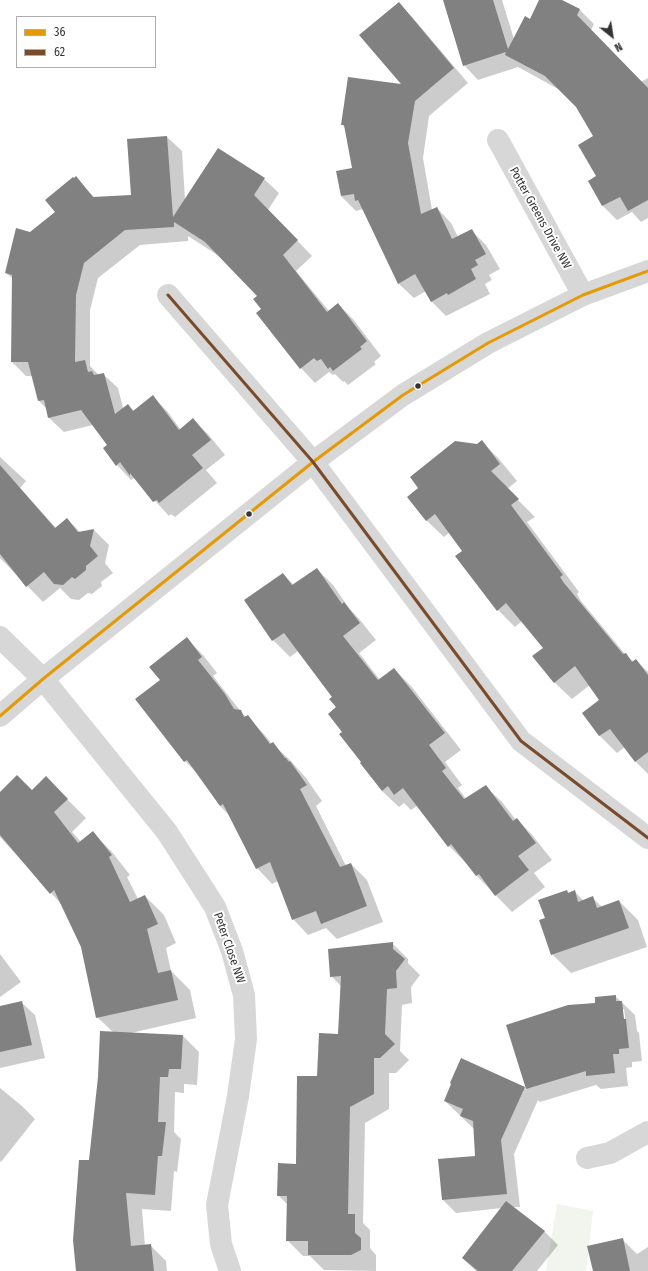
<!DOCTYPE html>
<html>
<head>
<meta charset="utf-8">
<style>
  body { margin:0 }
  #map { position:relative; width:648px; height:1271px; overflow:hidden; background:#fff; font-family:"Fira Sans Condensed",sans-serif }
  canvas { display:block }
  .legend { position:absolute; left:16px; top:16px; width:140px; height:52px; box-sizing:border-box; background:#fff; border:1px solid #adadad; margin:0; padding:5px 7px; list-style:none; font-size:12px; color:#333 }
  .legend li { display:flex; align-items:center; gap:8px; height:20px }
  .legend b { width:20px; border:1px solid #adadad }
  .north { position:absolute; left:592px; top:16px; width:40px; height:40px; -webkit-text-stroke:3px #fff; paint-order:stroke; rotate:150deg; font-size:11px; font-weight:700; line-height:16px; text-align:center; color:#333 }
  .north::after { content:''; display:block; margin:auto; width:14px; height:18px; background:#333; clip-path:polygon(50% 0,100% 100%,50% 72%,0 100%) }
</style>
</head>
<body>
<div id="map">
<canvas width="648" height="1271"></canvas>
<ul class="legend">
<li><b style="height:5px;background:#e39a05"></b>36</li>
<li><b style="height:5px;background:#7a4b2a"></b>62</li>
</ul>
<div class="north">N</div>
</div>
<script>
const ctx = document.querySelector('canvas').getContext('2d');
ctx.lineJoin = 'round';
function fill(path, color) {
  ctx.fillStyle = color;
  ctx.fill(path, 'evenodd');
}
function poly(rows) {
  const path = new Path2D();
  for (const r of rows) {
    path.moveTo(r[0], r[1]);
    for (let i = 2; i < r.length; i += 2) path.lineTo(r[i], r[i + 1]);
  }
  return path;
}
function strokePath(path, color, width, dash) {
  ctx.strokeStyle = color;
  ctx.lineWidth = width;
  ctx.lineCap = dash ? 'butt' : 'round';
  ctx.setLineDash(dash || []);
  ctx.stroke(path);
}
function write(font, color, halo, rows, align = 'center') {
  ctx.font = font + ' "Fira Sans Condensed",sans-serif';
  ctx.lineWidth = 4;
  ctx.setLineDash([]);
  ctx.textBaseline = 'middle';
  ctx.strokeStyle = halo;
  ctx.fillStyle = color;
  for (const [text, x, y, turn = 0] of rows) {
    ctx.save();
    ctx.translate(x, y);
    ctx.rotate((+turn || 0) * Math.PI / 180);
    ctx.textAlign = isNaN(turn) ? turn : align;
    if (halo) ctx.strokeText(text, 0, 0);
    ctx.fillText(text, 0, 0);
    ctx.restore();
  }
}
fill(poly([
  [557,1204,593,1211,586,1271,546,1271]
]), '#f1f5ed');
fill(poly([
  [445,0,502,0,514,39,530,20,541,0,560,0,580,10,594,24,591,30,641,82,648,78,648,218,641,222,632,212,617,220,603,206,589,181,597,176,594,137,577,106,560,90,518,67,478,80,464,65],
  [399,4,413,18,468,83,429,116,423,158,432,210,437,208,451,223,458,237,471,230,486,245,500,269,489,275,492,280,485,284,490,294,446,316,432,302,426,291,414,298,399,284,363,209,356,211,341,196,353,169,345,128,342,124,403,85],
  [167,137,182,151,185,200,264,179,279,193,268,210,312,256,296,271,329,311,338,304,353,319,381,356,374,362,376,364,348,385,344,381,343,382,335,374,333,375,329,372,315,383,301,368,262,309,258,296,219,256,188,236,188,241,140,245,98,278,90,310,90,366,99,375,103,374,118,388,123,408,128,405,134,411,153,397,167,411,181,430,193,420,208,434,225,455,206,470,217,483,175,517,171,514,169,516,134,478,131,480,117,465,109,446,93,425,64,432,49,418,47,409,39,401,33,376,26,376,12,362,13,279,6,273,30,233,56,213,76,178,95,198,132,196],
  [482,442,499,459,517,481,507,489,535,517,527,522,579,592,577,594,581,601,625,654,634,662,636,660,648,672,648,774,636,762,625,747,617,753,600,736,583,713,601,701,590,685,572,699,554,682,544,648,522,621,515,627,498,610,463,551,450,532,444,537,426,520,477,445],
  [0,457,26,481,20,488,56,528,67,519,80,532,94,530,109,545,105,563,113,573,101,582,102,586,92,594,88,593,79,600,71,599,60,588,43,602,0,558],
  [317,569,333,585,349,608,360,620,376,640,359,653,380,680,394,669,411,686,461,750,445,762,462,785,458,788,466,799,485,786,502,802,516,820,517,819,533,836,552,860,534,873,545,887,512,912,477,876,466,862,465,862,449,846,417,806,411,810,404,803,399,807,382,791,343,732,333,698,298,651,290,657,273,640,245,600,283,574,294,585],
  [187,639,203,655,217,673,213,676,242,713,246,717,247,717,263,733,272,744,289,759,306,778,322,801,316,806,346,866,351,864,367,880,383,922,337,939,326,928,308,935,293,919,278,881,272,884,257,868,229,815,220,806,200,776,185,761,136,700,161,680],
  [32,792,65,797,86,818,72,832,81,842,93,833,112,852,130,875,127,877,138,899,145,896,164,915,176,943,166,948,171,971,190,990,196,1018,131,1033,183,1036,199,1052,197,1085,184,1084,184,1093,175,1092,174,1132,181,1139,177,1172,174,1171,171,1211,142,1209,145,1246,150,1245,166,1261,167,1271,77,1271,90,1161,113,1032,97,1017,82,947,63,906,0,837,0,793],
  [567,891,569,893,575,892,584,901,593,898,602,907,619,901,638,920,647,947,571,973,552,954,546,919],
  [392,943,408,959,408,963,420,975,411,987,412,1003,402,1005,400,1051,409,1060,396,1073,389,1073,389,1109,365,1123,363,1223,370,1230,370,1248,376,1255,376,1271,324,1270,310,1256,303,1256,287,1240,288,1205,278,1195,297,1165,318,1077,339,1035,342,987,331,976],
  [0,954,21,982,0,997],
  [615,996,635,1015,637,1031,639,1033,642,1061,632,1062,632,1067,626,1068,628,1086,601,1089,596,1085,540,1102,538,1100,514,1154,520,1207,513,1207,545,1232,558,1245,537,1271,476,1271,463,1258,502,1208,456,1213,443,1200,476,1157,474,1129,445,1101,524,1087,527,1090,507,1026,596,1004],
  [622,1009,624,1009,626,1024,624,1024],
  [21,1002,35,1015,45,1058,0,1068,0,1007],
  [0,1088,22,1106,35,1119,1,1162,0,1161],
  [622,1239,637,1254,648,1247,648,1271,594,1271]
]), '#0003');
fill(poly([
  [443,0,493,0,508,49,525,16,530,19,539,0,562,0,580,9,577,15,648,88,648,200,628,211,620,197,602,206,588,181,596,176,578,145,593,136,576,107,545,76,505,55,506,52,463,66],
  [399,2,454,68,415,101,408,143,421,214,437,207,452,239,472,229,486,254,475,260,478,265,471,269,476,279,448,295,447,293,431,302,415,274,398,284,358,200,355,201,354,194,341,196,336,171,352,168,344,125,341,125,348,77,401,84,359,35],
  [167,136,173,217,218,148,265,178,254,195,298,240,283,255,327,312,338,303,367,341,360,347,362,349,333,371,330,367,328,369,321,359,317,361,314,358,300,369,256,313,261,309,253,299,257,296,205,242,174,222,174,227,125,230,84,263,76,295,75,362,85,360,88,372,92,371,94,375,104,373,115,414,128,404,133,411,153,395,179,430,193,418,211,440,192,455,203,468,159,503,157,500,153,502,130,473,130,476,120,462,116,466,103,448,107,445,81,410,48,418,44,400,38,401,28,362,11,362,12,275,5,273,16,228,30,232,55,212,45,200,73,177,74,178,76,176,93,197,131,195,127,139],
  [482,440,500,464,491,471,519,499,511,505,563,575,560,577,564,583,623,654,626,653,632,662,636,659,648,675,648,752,635,762,610,729,599,736,582,713,599,700,575,666,554,683,532,656,543,648,506,603,497,611,455,556,462,551,435,514,426,521,407,497,418,488,410,477,455,441,477,444],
  [0,465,55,528,67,518,78,532,94,529,90,546,98,556,86,566,86,570,75,579,72,577,63,585,54,584,44,572,26,587,0,554],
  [317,568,342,604,344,602,360,623,343,636,378,680,394,668,445,733,429,745,446,768,442,771,464,799,486,785,513,821,517,818,536,843,518,856,529,870,495,896,479,874,476,876,451,844,448,847,403,788,394,795,388,786,382,791,360,763,361,762,339,734,342,732,328,714,336,707,329,699,332,697,284,633,272,641,244,600,283,573,292,585],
  [187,637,202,657,198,660,225,694,234,709,241,710,244,717,248,715,270,744,273,742,285,758,286,758,289,762,290,761,307,785,300,789,340,867,351,863,367,906,321,924,316,911,292,920,270,862,256,869,223,804,220,806,187,760,184,762,135,699,160,680,149,667],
  [17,775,32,790,46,776,68,799,54,812,78,843,93,831,112,855,109,857,130,902,145,895,158,924,147,929,158,973,171,970,178,1000,96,1018,81,947,54,890,50,894,0,835,0,792],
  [567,890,568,893,575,890,578,902,593,896,597,908,619,900,629,928,551,955,539,920,545,918,538,900],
  [393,942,393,949,405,959,396,971,397,988,387,989,385,1034,395,1044,380,1058,374,1058,374,1094,350,1107,348,1214,355,1214,355,1233,361,1238,361,1250,351,1255,308,1255,308,1241,286,1241,287,1196,277,1196,278,1163,296,1164,297,1076,317,1076,319,1033,338,1034,341,976,330,977,328,949],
  [616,995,616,1001,622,1001,624,1019,626,1019,629,1048,619,1049,619,1054,613,1054,615,1073,586,1076,586,1071,526,1089,506,1025,568,1005,595,1003,595,997],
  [22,1001,32,1045,0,1052,0,1006],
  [100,1031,183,1035,181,1069,169,1069,168,1077,160,1077,158,1122,166,1122,162,1156,158,1156,155,1195,126,1193,131,1246,151,1244,154,1271,76,1271,73,1240,79,1160,89,1160,98,1077],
  [461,1058,525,1087,501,1140,507,1194,442,1200,438,1159,475,1156,473,1121,460,1116,463,1109,444,1101,451,1084,450,1083],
  [506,1201,545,1231,512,1271,478,1271,462,1258],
  [623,1238,630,1271,593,1271,587,1246]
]), '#818181');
strokePath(poly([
  [498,140,583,295],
  [168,295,313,462,521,741,648,838],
  [0,637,43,679,167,832,215,907,232,951,244,995,246,1039,238,1096,217,1205,221,1244,230,1271],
  [587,1158,610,1153,648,1132]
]), '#d7d7d7', 22);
strokePath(poly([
  [0,716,43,679,313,462,403,395,488,343,583,295,648,271]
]), '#d7d7d7', 22);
strokePath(poly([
  [0,716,43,679,313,462,403,395,488,343,583,295,648,271]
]), '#e39a05', 3);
strokePath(poly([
  [168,295,313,462,521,741,648,838]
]), '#7a4b2a', 3);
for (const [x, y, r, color] of [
  [418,386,3.5,"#333"],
  [249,514,3.5,"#333"]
]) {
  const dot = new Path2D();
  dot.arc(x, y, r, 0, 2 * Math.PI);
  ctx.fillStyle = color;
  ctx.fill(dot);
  strokePath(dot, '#fff', 1.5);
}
write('12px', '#333', '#fff', [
  ["Potter Greens Drive NW",540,218,61],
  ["Peter Close NW",229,948,71]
]);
</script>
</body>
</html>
